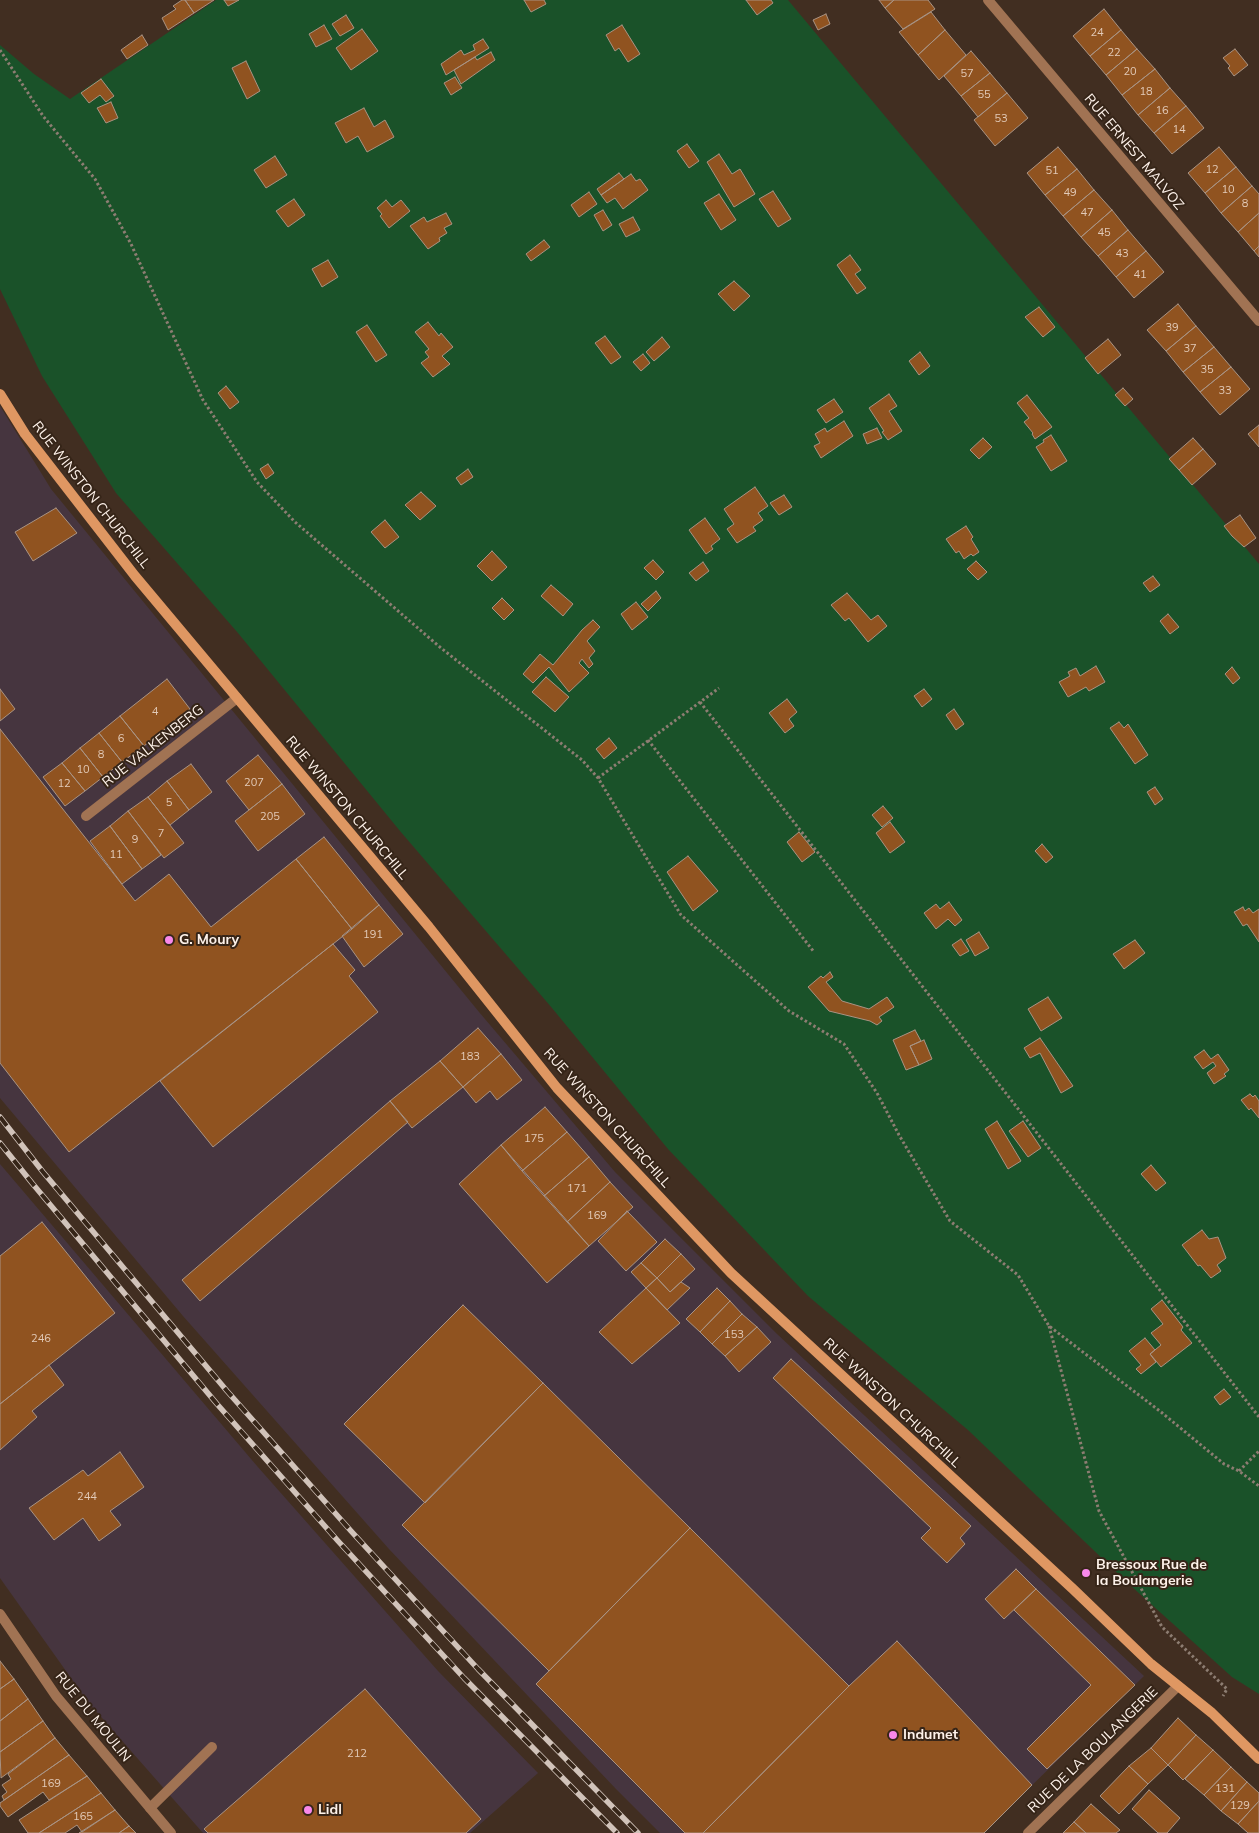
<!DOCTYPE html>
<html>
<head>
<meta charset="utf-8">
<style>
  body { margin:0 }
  canvas { display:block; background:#412e21 }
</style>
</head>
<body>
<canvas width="1259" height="1833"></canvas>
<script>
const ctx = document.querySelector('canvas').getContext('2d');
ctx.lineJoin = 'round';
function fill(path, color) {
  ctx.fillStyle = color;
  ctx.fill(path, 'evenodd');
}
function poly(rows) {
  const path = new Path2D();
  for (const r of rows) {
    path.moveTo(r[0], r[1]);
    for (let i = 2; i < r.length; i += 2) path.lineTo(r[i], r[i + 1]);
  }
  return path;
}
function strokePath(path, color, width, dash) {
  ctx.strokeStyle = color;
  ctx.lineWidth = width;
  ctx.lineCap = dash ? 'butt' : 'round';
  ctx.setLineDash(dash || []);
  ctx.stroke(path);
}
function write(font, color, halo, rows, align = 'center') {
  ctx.font = font + ' Mulish,sans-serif';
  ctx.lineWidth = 4;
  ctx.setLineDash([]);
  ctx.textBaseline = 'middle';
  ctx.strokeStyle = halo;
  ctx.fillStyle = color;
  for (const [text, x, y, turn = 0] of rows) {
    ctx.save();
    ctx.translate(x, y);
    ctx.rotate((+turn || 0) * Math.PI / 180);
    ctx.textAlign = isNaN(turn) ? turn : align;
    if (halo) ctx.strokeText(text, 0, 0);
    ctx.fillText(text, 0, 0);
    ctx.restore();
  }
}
fill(poly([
  [0,406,51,489,479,1012,615,1172,777,1334,1144,1676,983,1833,660,1833,616,1789,389,1549,183,1316,0,1098],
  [0,1164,257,1466,438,1671,538,1773,470,1833,203,1833,88,1702,0,1578]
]), '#46353f');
fill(poly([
  [216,0,788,0,1259,564,1259,1694,1232,1677,1131,1586,968,1430,808,1296,668,1149,552,1008,400,831,238,633,116,493,42,376,0,289,0,45,34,74,70,99]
]), '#1a5229');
const building = poly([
  [182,0,185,0,194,13,168,30,162,18,176,9,173,6,182,0],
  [185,0,214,0,194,13,185,0],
  [224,0,239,0,228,6,224,0],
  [524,0,544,0,546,4,531,12,524,0],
  [746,0,771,0,773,3,757,15,746,0],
  [879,0,894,0,885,8,879,0],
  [894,0,928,0,935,9,903,29,885,8,894,0],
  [1104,9,1121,30,1090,56,1073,36,1104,9],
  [931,12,945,30,918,55,899,32,931,12],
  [826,14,830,24,818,30,813,20,826,14],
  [346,15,354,28,340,36,332,24,346,15],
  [324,25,332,39,316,47,309,34,324,25],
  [622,25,640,54,628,62,619,48,615,51,606,35,622,25],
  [362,29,378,51,351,70,336,48,362,29],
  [945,30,966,55,939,80,918,55,945,30],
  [1121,30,1137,49,1106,75,1090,56,1121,30],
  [142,35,148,45,127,59,121,50,142,35],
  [483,39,489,48,446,75,441,64,461,50,464,55,475,50,473,45,483,39],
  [1137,49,1155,69,1122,95,1106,75,1137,49],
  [1235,49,1248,65,1234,76,1228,68,1230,66,1223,58,1235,49],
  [971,51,990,73,961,96,944,76,971,51],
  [491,52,495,60,461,84,454,70,475,57,477,60,491,52],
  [246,61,260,91,247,99,232,68,246,61],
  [1155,69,1170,88,1138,115,1122,95,1155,69],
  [990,73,1007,93,978,117,961,96,990,73],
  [455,77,462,88,451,95,444,83,455,77],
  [101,79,114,96,106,102,100,95,89,103,81,93,101,79],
  [1170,88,1186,106,1154,133,1138,115,1170,88],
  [1007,93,1028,118,995,146,974,120,1007,93],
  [111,102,118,118,106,123,97,108,111,102],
  [1186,106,1204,128,1172,154,1154,133,1186,106],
  [364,108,374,127,385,120,394,137,367,152,358,136,346,143,335,123,364,108],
  [687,144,699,161,689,168,677,151,687,144],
  [1058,147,1077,169,1045,195,1027,173,1058,147],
  [1219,147,1236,167,1205,193,1188,173,1219,147],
  [719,154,732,174,740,169,755,194,734,207,707,162,719,154],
  [275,156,287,175,266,188,254,170,275,156],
  [1236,167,1252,186,1221,213,1205,193,1236,167],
  [1077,169,1094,190,1063,216,1045,195,1077,169],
  [619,173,624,179,601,195,597,189,619,173],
  [631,174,636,181,640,179,648,190,623,209,615,198,607,203,601,195,631,174],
  [1252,186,1259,194,1259,213,1238,232,1221,213,1252,186],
  [1094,190,1112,210,1081,237,1063,216,1094,190],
  [773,191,791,219,778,227,759,199,773,191],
  [589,192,597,204,579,217,571,205,589,192],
  [719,194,736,220,721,230,704,203,719,194],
  [294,199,305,215,288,227,276,211,294,199],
  [386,200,392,207,401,200,410,211,389,228,380,216,382,214,377,208,386,200],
  [603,210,612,225,603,231,594,215,603,210],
  [1112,210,1128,230,1098,256,1081,237,1112,210],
  [446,213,452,224,444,228,447,233,439,238,440,241,428,249,410,226,424,217,427,222,446,213],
  [1259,213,1259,246,1254,251,1238,232,1259,213],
  [633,217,640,230,626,237,619,224,633,217],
  [1128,230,1146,251,1116,277,1098,256,1128,230],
  [544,240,550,247,531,261,526,254,544,240],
  [1259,246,1259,257,1254,251,1259,246],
  [1146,251,1164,272,1134,298,1116,277,1146,251],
  [850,255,861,270,855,274,866,288,857,294,837,265,850,255],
  [328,260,338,277,322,287,312,269,328,260],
  [734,281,750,296,734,311,718,294,734,281],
  [1178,304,1196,326,1166,351,1147,330,1178,304],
  [1039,307,1055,327,1043,337,1025,317,1039,307],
  [428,322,439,336,441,333,453,347,442,356,450,364,433,377,421,363,429,357,425,352,429,349,415,332,428,322],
  [367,325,387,355,376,362,356,332,367,325],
  [1196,326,1214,347,1183,372,1166,351,1196,326],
  [605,336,621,357,611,364,595,343,605,336],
  [662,337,670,347,654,361,646,352,662,337],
  [1108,339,1121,355,1098,374,1085,358,1108,339],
  [1214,347,1231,367,1200,392,1183,372,1214,347],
  [920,352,930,366,919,375,909,361,920,352],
  [643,354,650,363,641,371,633,362,643,354],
  [1231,367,1250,389,1220,415,1200,392,1231,367],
  [226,386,239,402,230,409,218,393,226,386],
  [1123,388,1133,399,1125,406,1115,395,1123,388],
  [889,394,897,406,889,411,902,431,888,440,882,432,884,431,869,408,889,394],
  [1027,395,1052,427,1035,439,1032,434,1033,433,1024,422,1029,418,1017,403,1027,395],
  [834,399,843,412,826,423,817,410,834,399],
  [844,421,853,436,821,458,814,446,820,443,815,434,825,428,827,432,844,421],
  [1259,425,1259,447,1248,434,1259,425],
  [877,428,882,438,867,444,863,434,877,428],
  [1051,435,1067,461,1051,471,1036,447,1044,442,1043,440,1051,435],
  [983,438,992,447,979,459,970,450,983,438],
  [1193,438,1203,449,1179,470,1169,459,1193,438],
  [1203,449,1216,464,1192,485,1179,470,1203,449],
  [268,464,274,473,266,479,260,469,268,464],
  [468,469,473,477,461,485,456,478,468,469],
  [755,487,768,506,758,513,763,520,753,527,756,531,737,543,727,529,734,524,724,509,755,487],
  [421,492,436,506,420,520,405,505,421,492],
  [784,495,792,507,779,515,770,503,784,495],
  [56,508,77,533,33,561,15,532,56,508],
  [1240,515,1256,538,1244,547,1232,536,1224,526,1240,515],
  [705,518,720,539,711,546,713,549,706,554,689,530,705,518],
  [385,520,399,537,385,548,371,532,385,520],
  [966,526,973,537,971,539,979,552,973,556,971,554,964,559,959,551,956,553,946,539,966,526],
  [492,551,507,567,492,581,477,566,492,551],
  [653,560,664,572,656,580,644,568,653,560],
  [976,561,987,572,978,580,967,569,976,561],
  [703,562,709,571,696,581,689,573,703,562],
  [1153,576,1160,585,1150,592,1143,583,1153,576],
  [551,585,573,604,563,616,541,596,551,585],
  [656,591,661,598,648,611,641,604,656,591],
  [847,593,871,620,878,615,887,626,868,642,849,618,845,621,831,605,847,593],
  [502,598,514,610,504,620,492,608,502,598],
  [636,602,648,617,632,630,621,614,636,602],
  [1168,614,1179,627,1170,634,1160,621,1168,614],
  [593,620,600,627,587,641,595,651,589,658,593,664,589,668,582,659,579,663,589,673,569,692,549,667,533,683,523,674,540,654,553,665,582,630,593,620],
  [1096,666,1105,682,1089,691,1086,687,1068,697,1059,682,1070,676,1068,672,1076,668,1080,676,1096,666],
  [1232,667,1240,678,1233,684,1225,674,1232,667],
  [546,677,569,697,555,712,532,692,546,677],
  [167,679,190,709,144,746,120,716,167,679],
  [0,689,15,709,0,721,0,689],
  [924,689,932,699,922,707,914,696,924,689],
  [787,699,797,712,789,719,794,726,785,733,769,713,787,699],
  [954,709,964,724,956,730,946,715,954,709],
  [120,716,144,746,122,762,99,733,120,716],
  [1119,722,1124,728,1128,724,1148,755,1135,764,1110,728,1119,722],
  [0,729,135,901,169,874,211,927,296,859,352,929,69,1152,0,1063,0,729],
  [99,733,122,762,103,777,80,748,99,733],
  [609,738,617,748,604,759,596,749,609,738],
  [80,748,103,777,85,791,62,763,80,748],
  [258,755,282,784,249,810,226,781,258,755],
  [62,763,85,791,65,806,43,777,62,763],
  [191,764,212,792,189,810,167,781,191,764],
  [167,781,189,810,170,825,148,797,167,781],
  [282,784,305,814,258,851,235,821,282,784],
  [1155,787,1163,799,1155,805,1147,792,1155,787],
  [148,797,184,843,164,858,128,811,148,797],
  [883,806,893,818,882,827,872,815,883,806],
  [128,811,161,855,142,869,110,826,128,811],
  [890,822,905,842,890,853,876,833,890,822],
  [110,826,142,869,122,884,90,841,110,826],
  [799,832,815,852,802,862,787,842,799,832],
  [324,837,379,905,352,929,296,859,324,837],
  [1042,844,1053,857,1046,863,1035,851,1042,844],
  [688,856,718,891,693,911,667,872,688,856],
  [949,902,962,920,955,926,948,919,936,929,924,913,936,904,940,909,949,902],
  [379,905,403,934,364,967,342,936,379,905],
  [1243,907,1245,911,1249,908,1253,913,1259,909,1259,942,1247,924,1243,926,1234,912,1243,907],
  [979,932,989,948,975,956,966,940,979,932],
  [961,939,969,951,960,956,952,945,961,939],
  [1135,940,1145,953,1124,969,1113,954,1135,940],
  [333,944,355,970,349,976,378,1012,213,1147,160,1081,333,944],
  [830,972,833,977,826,982,842,1001,869,1009,887,997,894,1007,879,1017,882,1021,877,1025,870,1021,829,1011,808,987,821,976,823,978,830,972],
  [1048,997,1062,1018,1041,1031,1028,1009,1048,997],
  [478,1028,501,1054,463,1087,440,1061,478,1028],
  [915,1030,921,1041,910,1046,919,1065,906,1070,893,1040,915,1030],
  [1040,1038,1073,1086,1061,1093,1040,1053,1030,1058,1024,1048,1040,1038],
  [924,1040,932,1059,919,1065,910,1046,924,1040],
  [1204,1050,1211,1059,1218,1054,1229,1070,1224,1074,1226,1076,1214,1084,1207,1073,1216,1066,1213,1062,1203,1069,1194,1057,1204,1050],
  [501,1054,522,1080,497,1100,490,1091,476,1103,463,1087,501,1054],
  [440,1061,463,1087,412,1128,390,1101,440,1061],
  [1250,1094,1253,1097,1255,1095,1259,1101,1259,1118,1251,1108,1249,1110,1241,1100,1250,1094],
  [390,1101,408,1122,200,1301,182,1280,390,1101],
  [545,1107,567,1132,522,1171,501,1145,545,1107],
  [997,1121,1021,1161,1008,1169,985,1129,997,1121],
  [1023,1121,1041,1148,1028,1157,1009,1131,1023,1121],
  [567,1132,589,1157,544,1196,522,1171,567,1132],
  [501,1145,589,1246,547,1283,459,1184,501,1145],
  [589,1157,610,1182,567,1222,544,1196,589,1157],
  [1151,1165,1166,1183,1156,1191,1141,1174,1151,1165],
  [610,1182,633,1207,589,1246,567,1222,610,1182],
  [627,1211,657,1242,626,1271,598,1241,627,1211],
  [42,1222,115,1313,0,1404,0,1256,42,1222],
  [1202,1230,1209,1239,1218,1237,1226,1258,1217,1265,1221,1271,1211,1278,1200,1265,1198,1266,1182,1245,1202,1230],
  [665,1239,681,1254,657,1278,641,1263,665,1239],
  [681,1254,695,1269,670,1292,657,1278,681,1254],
  [641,1263,657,1278,646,1288,631,1272,641,1263],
  [657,1278,670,1292,681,1282,690,1288,667,1310,646,1288,657,1278],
  [646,1288,680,1323,632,1364,599,1332,646,1288],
  [717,1288,730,1301,700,1332,686,1319,717,1288],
  [1162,1300,1183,1327,1181,1330,1192,1343,1161,1367,1150,1354,1161,1345,1151,1333,1163,1324,1151,1309,1162,1300],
  [730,1301,742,1314,712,1344,700,1332,730,1301],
  [463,1305,543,1383,425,1503,344,1424,463,1305],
  [742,1314,757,1327,725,1356,712,1344,742,1314],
  [757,1327,771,1342,739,1372,725,1356,757,1327],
  [1145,1338,1155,1350,1150,1354,1156,1362,1141,1374,1136,1369,1141,1365,1129,1351,1145,1338],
  [791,1359,971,1526,960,1538,965,1544,947,1563,921,1538,931,1528,773,1378,791,1359],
  [49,1365,64,1385,32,1411,37,1417,0,1450,0,1404,49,1365],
  [543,1383,690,1528,549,1671,402,1525,543,1383],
  [1224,1389,1231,1397,1220,1405,1214,1397,1224,1389],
  [120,1452,144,1487,110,1511,121,1525,99,1541,83,1518,54,1540,29,1508,83,1470,88,1476,120,1452],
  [690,1528,849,1686,703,1833,685,1833,536,1684,690,1528],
  [1016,1569,1036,1589,1004,1619,985,1599,1016,1569],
  [1036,1589,1135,1685,1047,1769,1027,1749,1091,1685,1014,1610,1036,1589],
  [897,1641,1032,1785,984,1833,703,1833,849,1686,897,1641],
  [0,1661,14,1679,0,1689,0,1661],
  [14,1679,28,1699,0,1721,0,1689,14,1679],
  [365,1689,481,1819,466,1833,208,1833,204,1829,365,1689],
  [28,1699,43,1721,0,1752,0,1721,28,1699],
  [1178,1718,1196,1735,1168,1765,1151,1748,1178,1718],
  [43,1721,55,1738,1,1778,0,1752,43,1721],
  [1196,1735,1213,1750,1183,1780,1168,1765,1196,1735],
  [55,1738,69,1755,4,1800,2,1796,7,1792,2,1785,11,1779,8,1774,55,1738],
  [1151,1748,1168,1765,1148,1784,1129,1766,1151,1748],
  [1213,1750,1231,1767,1204,1795,1185,1779,1213,1750],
  [69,1755,87,1776,49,1800,43,1792,8,1817,0,1806,0,1803,69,1755],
  [1129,1766,1148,1784,1119,1814,1100,1796,1129,1766],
  [1231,1767,1247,1782,1221,1811,1204,1795,1231,1767],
  [87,1776,101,1793,39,1833,28,1833,19,1820,87,1776],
  [1247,1782,1259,1793,1259,1801,1238,1824,1221,1811,1247,1782],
  [1149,1790,1180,1818,1167,1833,1158,1833,1132,1809,1149,1790],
  [101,1793,115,1810,82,1832,77,1825,65,1833,39,1833,101,1793],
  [1259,1801,1259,1833,1248,1833,1238,1824,1259,1801],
  [1091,1804,1120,1830,1116,1833,1086,1833,1074,1822,1091,1804],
  [115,1810,129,1826,119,1833,79,1833,115,1810],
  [1074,1822,1086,1833,1063,1833,1074,1822],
  [129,1826,136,1833,119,1833,129,1826]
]);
fill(building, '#905320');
strokePath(building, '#a99383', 1);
strokePath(poly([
  [0,50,43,116,95,179,131,244,203,400,257,482,295,522,441,648,582,760,598,778,681,915,789,1011,844,1044,877,1093,899,1135,950,1221,1018,1275,1049,1326,1161,1412,1224,1464,1239,1471,1259,1486],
  [700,702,1259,1417],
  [648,740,814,952],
  [598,778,719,688],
  [1049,1326,1099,1511,1162,1627,1227,1689,1223,1696],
  [1239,1471,1259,1451]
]), '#8d7d72', 3, [2.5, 2.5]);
strokePath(poly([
  [150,1808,212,1747]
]), '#a17353', 10);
strokePath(poly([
  [988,0,1259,321],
  [86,816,237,698],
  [0,1614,56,1696,171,1833],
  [1028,1833,1178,1686]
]), '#a17353', 10);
strokePath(poly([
  [0,394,25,434,135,576,429,927,557,1088,731,1273,1073,1589,1151,1664,1212,1713,1259,1759]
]), '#df9762', 10);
const rail = poly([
  [0,1117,43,1172,227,1391,351,1531,478,1669,638,1833],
  [0,1143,32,1183,217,1404,338,1541,464,1678,617,1833]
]);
strokePath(rail, '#d1c3ba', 5.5);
strokePath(rail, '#362518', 4, [11]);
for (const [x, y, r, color] of [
  [169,940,5,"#f888ea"],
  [1086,1573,5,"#f888ea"],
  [893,1735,5,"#f888ea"],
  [308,1810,5,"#f888ea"]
]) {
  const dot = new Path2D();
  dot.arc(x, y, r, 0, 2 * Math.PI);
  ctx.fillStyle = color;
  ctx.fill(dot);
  strokePath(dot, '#362518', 2);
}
write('11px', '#e2cab8', null, [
  ["24",1097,33],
  ["22",1114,53],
  ["20",1130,72],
  ["57",967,74],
  ["18",1146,92],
  ["55",984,95],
  ["16",1162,111],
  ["53",1001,119],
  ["14",1179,130],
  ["12",1212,170],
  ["51",1052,171],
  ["10",1228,190],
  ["49",1070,193],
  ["8",1245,204],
  ["47",1087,213],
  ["45",1104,233],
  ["43",1122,254],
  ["41",1140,275],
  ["39",1172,328],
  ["37",1190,349],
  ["35",1207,370],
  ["33",1225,391],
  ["4",155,712],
  ["6",121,739],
  ["8",101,755],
  ["10",83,770],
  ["207",254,783],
  ["12",64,784],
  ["5",169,803],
  ["205",270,817],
  ["7",161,834],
  ["9",135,840],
  ["11",116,855],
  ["191",373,935],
  ["183",470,1057],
  ["175",534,1139],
  ["171",577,1189],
  ["169",597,1216],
  ["153",734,1335],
  ["246",41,1339],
  ["244",87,1497],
  ["212",357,1754],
  ["169",51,1784],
  ["131",1225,1789],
  ["129",1240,1806],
  ["165",83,1817]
]);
write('14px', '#fef2ea', '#362518', [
  ["RUE ERNEST MALVOZ",1134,152,50],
  ["RUE WINSTON CHURCHILL",91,495,52],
  ["RUE VALKENBERG",153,746,-38],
  ["RUE WINSTON CHURCHILL",347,808,50],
  ["RUE WINSTON CHURCHILL",607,1118,48],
  ["RUE WINSTON CHURCHILL",892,1403,43],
  ["RUE DU MOULIN",93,1717,51],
  ["RUE DE LA BOULANGERIE",1093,1750,-44]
]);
write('bold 14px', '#fef2ea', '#362518', [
  ["G. Moury",179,940],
  ["Bressoux Rue de",1096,1565],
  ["la Boulangerie",1096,1581],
  ["Indumet",903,1735],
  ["Lidl",318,1810]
], 'left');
</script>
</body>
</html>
